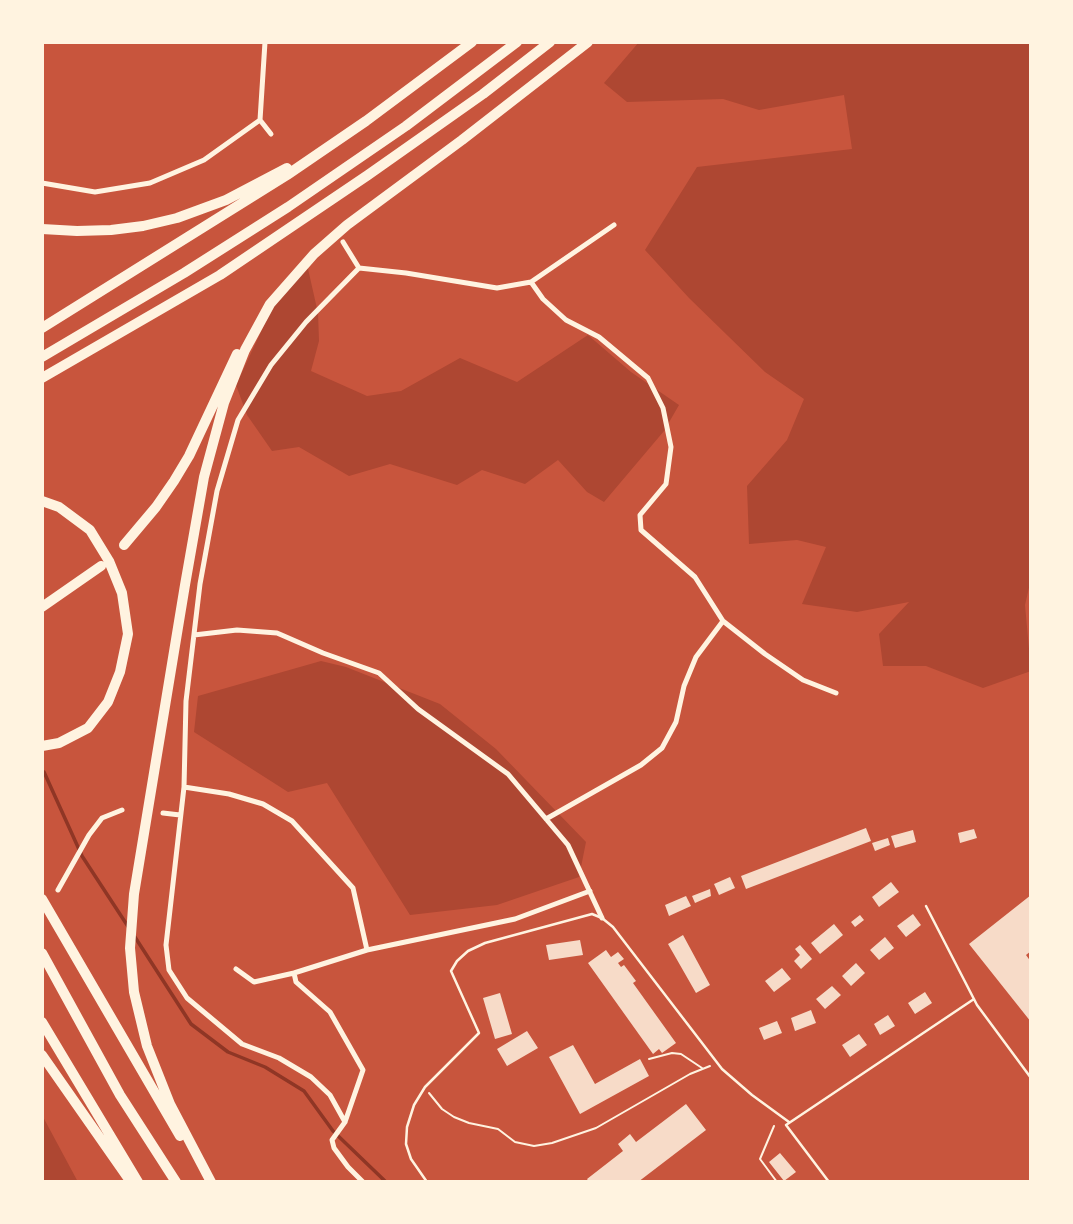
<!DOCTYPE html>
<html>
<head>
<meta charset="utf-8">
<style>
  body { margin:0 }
  #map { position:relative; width:1073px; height:1224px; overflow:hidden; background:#c8553d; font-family:"Space Grotesk",sans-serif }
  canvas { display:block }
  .frame { position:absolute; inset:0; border:44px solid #fff3e0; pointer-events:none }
</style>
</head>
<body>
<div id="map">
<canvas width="1073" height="1224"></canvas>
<div class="frame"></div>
</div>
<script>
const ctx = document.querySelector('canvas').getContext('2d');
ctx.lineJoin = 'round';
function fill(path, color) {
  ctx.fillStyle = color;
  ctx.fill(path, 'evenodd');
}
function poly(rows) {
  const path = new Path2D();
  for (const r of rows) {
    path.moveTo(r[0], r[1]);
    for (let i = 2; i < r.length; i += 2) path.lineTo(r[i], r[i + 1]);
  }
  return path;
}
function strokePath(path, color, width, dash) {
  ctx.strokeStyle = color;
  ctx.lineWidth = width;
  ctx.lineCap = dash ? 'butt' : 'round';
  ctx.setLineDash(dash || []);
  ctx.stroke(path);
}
fill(poly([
  [639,42,1031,42,1031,579,1025,605,1031,671,983,688,926,666,883,666,879,634,909,602,857,612,802,604,826,547,797,540,749,544,747,486,787,440,804,399,765,372,689,298,645,250,697,167,852,149,844,95,759,110,723,99,627,102,604,83],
  [306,260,318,313,319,341,311,371,367,396,401,391,460,358,517,382,588,335,631,372,679,405,664,431,604,502,587,492,558,460,525,484,482,470,457,485,390,464,349,476,299,447,272,451,247,415,236,385,281,289],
  [321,661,346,667,440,704,496,749,586,842,579,877,497,905,410,915,327,783,288,792,194,732,198,696],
  [42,1115,78,1182,42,1182]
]), '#ae4732');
strokePath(poly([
  [44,772,82,856,129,928],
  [133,934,191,1024,228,1052,265,1067,304,1091,333,1131,386,1182]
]), '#8f3625', 3.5);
fill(poly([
  [866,828,871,841,746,889,741,876],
  [974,829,977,838,960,843,958,833],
  [913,830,916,842,895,848,891,836],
  [888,838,890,845,875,851,872,843],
  [730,877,735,888,719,895,714,884],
  [891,882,899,892,879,907,872,897],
  [710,889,711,896,695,903,692,896],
  [1031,895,1031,951,1026,955,1031,962,1031,1022,969,944],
  [686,896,691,906,669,916,665,905],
  [913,914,921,925,906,937,897,926],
  [860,915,864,920,855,927,851,922],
  [834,924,843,935,820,954,811,943],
  [683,935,710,985,696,993,668,944],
  [885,937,894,948,879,960,870,950],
  [580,940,583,955,549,960,546,945],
  [800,945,812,959,801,969,794,961,800,955,795,949],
  [606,950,611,957,618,952,624,959,618,963,621,967,624,965,636,981,633,983,676,1043,662,1053,659,1049,653,1054,588,963],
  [856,963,865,973,851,986,842,976],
  [782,968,791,979,774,992,765,981],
  [832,986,841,995,825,1009,816,999],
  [925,992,932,1003,915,1014,908,1003],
  [500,993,512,1034,495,1039,483,998],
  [811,1010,816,1023,795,1031,791,1018],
  [888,1015,895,1026,880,1035,874,1024],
  [777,1021,782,1033,764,1040,759,1028],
  [527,1031,538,1048,507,1066,497,1049],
  [859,1034,867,1045,850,1057,842,1045],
  [573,1045,595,1084,640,1059,649,1076,580,1114,549,1057],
  [686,1104,706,1130,638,1182,589,1182,587,1179,623,1151,618,1144,630,1134,636,1142],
  [780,1153,796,1172,784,1181,769,1162]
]), '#f7dbc8');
strokePath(poly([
  [649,1059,672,1053,681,1054,702,1068],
  [429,1093,442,1109,454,1117,469,1123,498,1129,515,1142,534,1146,552,1143,596,1128,690,1074,710,1066],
  [774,1126,760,1159,777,1182]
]), '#fff3e0', 2);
strokePath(poly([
  [926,906,977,1005,1031,1078],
  [427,1182,411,1159,406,1144,407,1127,414,1105,425,1087,479,1033,451,971,457,961,468,951,485,943,592,914,602,918,613,927,722,1069,752,1095,789,1122],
  [829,1182,786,1125,974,999]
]), '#fff3e0', 2.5);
strokePath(poly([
  [265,42,260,120,271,134],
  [42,183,95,192,150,183,204,160,260,120],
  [343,242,359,268,306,322,271,365,238,420,217,491,200,584,186,701,184,787,166,945,169,970,187,998,242,1044,279,1058,311,1077,330,1095,345,1122],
  [359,268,406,273,497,288,531,282,614,225],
  [531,282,543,299,566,320,599,337,648,378,663,408,671,447,666,484,640,515,641,530,695,577,723,621,765,654,803,680,836,693],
  [194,635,237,630,277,633,323,653,379,673,418,709,508,774,568,845,602,918],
  [184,787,229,794,263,804,292,821,353,888,367,950],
  [163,813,180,815],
  [546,819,641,765,662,748,676,722,684,686,696,657,723,621],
  [58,890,89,835,102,818,122,810],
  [236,969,254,982,294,973,367,950,515,919,590,891],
  [294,973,296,982,330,1012,363,1070,345,1122,332,1140,334,1148,348,1167,363,1182]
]), '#fff3e0', 5);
strokePath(poly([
  [42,229,77,231,111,230,143,226,177,218,226,200,287,168],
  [42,328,287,175,366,121,472,42],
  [42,357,184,273,288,207,406,126,517,42],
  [42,378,220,275,368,175,483,94,550,42],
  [42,501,59,507,90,530,109,561,122,593,128,634,120,672,108,702,88,728,59,743,42,746],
  [124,545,156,507,174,481,189,456,237,354],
  [42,607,101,566],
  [42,899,180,1136],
  [42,953,120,1095,176,1182],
  [42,1022,138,1182],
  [42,1055,128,1178],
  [211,1182,170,1104,147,1046,134,992,130,948,134,894,185,585,204,477,224,403,245,350,270,304,314,254,347,225,462,140,588,42]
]), '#fff3e0', 10);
</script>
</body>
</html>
